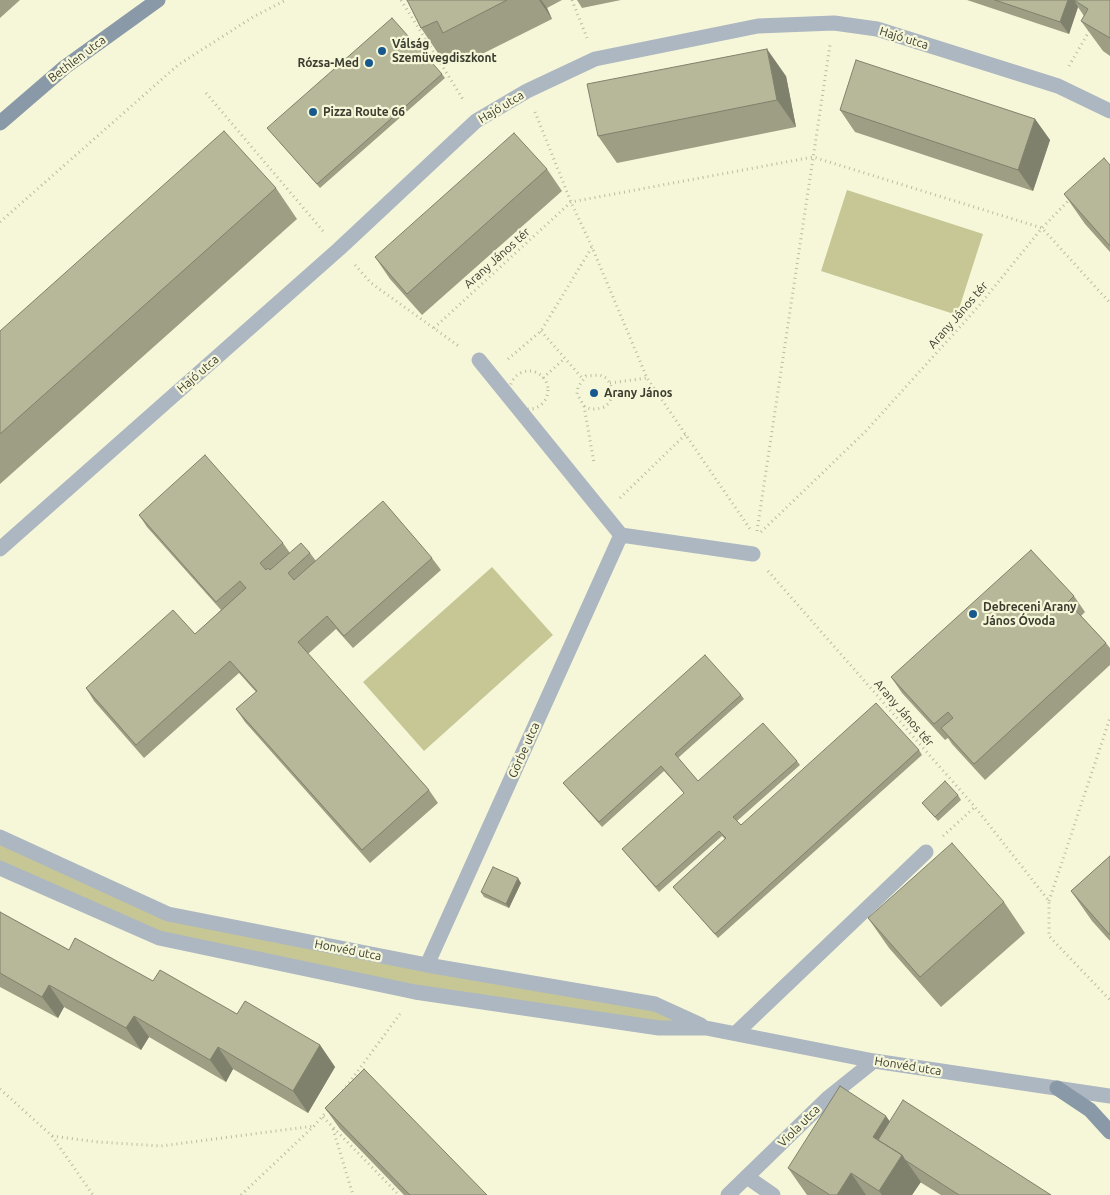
<!DOCTYPE html>
<html>
<head>
<meta charset="utf-8">
<style>
  body { margin:0 }
  canvas { display:block; background:#f6f7d8 }
</style>
</head>
<body>
<canvas width="1110" height="1195"></canvas>
<script>
const ctx = document.querySelector('canvas').getContext('2d');
ctx.lineJoin = 'round';
function fill(path, color) {
  ctx.fillStyle = color;
  ctx.fill(path, 'evenodd');
}
function poly(rows) {
  const path = new Path2D();
  for (const r of rows) {
    if (r.length === 3) {
      path.moveTo(r[0] + r[2], r[1]);
      path.arc(r[0], r[1], r[2], 0, 2 * Math.PI);
      continue;
    }
    path.moveTo(r[0], r[1]);
    for (let i = 2; i < r.length; i += 2) path.lineTo(r[i], r[i + 1]);
  }
  return path;
}
function strokePath(path, color, width, dash) {
  ctx.strokeStyle = color;
  ctx.lineWidth = width;
  ctx.lineCap = dash ? 'butt' : 'round';
  ctx.setLineDash(dash || []);
  ctx.stroke(path);
}
function write(font, color, halo, rows, align = 'center') {
  ctx.font = font + ' Ubuntu,sans-serif';
  ctx.lineWidth = 4.5;
  ctx.setLineDash([]);
  ctx.textBaseline = 'middle';
  ctx.strokeStyle = halo;
  ctx.fillStyle = color;
  for (const [text, x, y, turn = 0] of rows) {
    ctx.save();
    ctx.translate(x, y);
    ctx.rotate((+turn || 0) * Math.PI / 180);
    ctx.textAlign = isNaN(turn) ? turn : align;
    if (halo) ctx.strokeText(text, 0, 0);
    ctx.fillText(text, 0, 0);
    ctx.restore();
  }
}
fill(poly([
  [847,190,983,234,957,315,821,271],
  [492,567,553,635,424,751,363,682],
  [0,837,168,914,655,1004,706,1028,415,992,159,938,0,868]
]), '#c6c795');
strokePath(poly([
  [401,0,464,101],
  [572,0,587,38],
  [1069,66,1091,28],
  [206,93,323,231],
  [535,112,571,202,592,247],
  [0,222,178,65,253,17,286,0],
  [355,265,371,283,460,347],
  [434,328,571,202,813,157,1042,228,1110,303],
  [541,331,583,379],
  [508,359,541,331,592,247,647,378,750,529],
  [529,390,19],
  [543,378,565,358],
  [610,383,647,378],
  [584,406,590,409,597,409,604,407,609,403,612,397,612,390,610,383,606,378,600,375,586,376,578,387,577,394,584,406,594,463],
  [620,498,686,434],
  [757,531,830,45],
  [761,532,865,432,978,307,1042,228,1071,198],
  [768,571,975,807,1049,901,1049,936,1110,1000],
  [943,836,975,807],
  [1049,901,1110,718],
  [0,1089,52,1136,93,1195],
  [343,1091,400,1014],
  [323,1117,399,1195],
  [333,1129,353,1195],
  [52,1136,98,1142,161,1146,314,1126],
  [241,1195,314,1126,328,1110]
]), '#babba2', 3, [1, 4]);
strokePath(poly([
  [736,1033,926,852],
  [747,1177,773,1195]
]), '#adb7c1', 15);
strokePath(poly([
  [479,360,621,535,753,554],
  [0,549,339,249,476,121,527,91,595,59,758,26,834,23,877,29,1058,86,1110,111],
  [0,837,168,914,427,965,655,1004,701,1025],
  [0,868,159,938,415,992,659,1028,706,1028,874,1061,1110,1096],
  [427,965,621,535],
  [728,1195,829,1097,874,1061]
]), '#adb7c1', 15);
strokePath(poly([
  [0,123,65,67,158,0],
  [1057,1088,1090,1110,1110,1132]
]), '#8a99a8', 15);
fill(poly([
  [0,0,20,0,0,18],
  [407,0,562,0,547,8,552,19,464,63,456,52,442,59,421,28],
  [577,0,621,0,582,8],
  [967,0,1110,0,1110,56,1103,51,1081,21,1084,16,1078,7,1069,34],
  [442,74,445,78,320,188,267,128],
  [786,76,796,127,617,163,598,136],
  [840,110,1035,119,1050,140,1033,191,855,132],
  [1110,165,1110,252,1085,224,1064,194],
  [547,169,562,191,422,315,390,279,375,257],
  [276,188,297,219,0,484,0,331],
  [139,515,283,543,290,553,310,553,316,561,432,558,441,570,353,648,336,629,308,654,429,790,438,803,370,863,245,722,236,709,256,692,239,673,144,758,94,701,86,688,195,634,221,610,147,527],
  [1074,596,1085,612,1081,616,1106,643,1110,648,1110,665,985,780,952,744,948,738,945,740,902,693,891,677],
  [741,695,744,699,678,758,698,781,797,761,800,765,737,821,741,825,919,750,922,755,718,938,673,887,725,839,722,836,659,892,622,849,684,793,664,771,602,827,563,783],
  [958,795,961,800,938,821,922,803],
  [1110,856,1110,941,1092,921,1071,891],
  [521,883,509,908,484,897,481,892],
  [1004,902,1025,933,941,1007,889,948,868,918],
  [0,912,69,950,153,981,237,1014,320,1045,335,1067,308,1113,233,1069,226,1082,149,1037,141,1050,64,1007,58,1018,0,987],
  [325,1108,487,1195,404,1195,340,1129],
  [890,1121,1051,1195,941,1195,920,1182,912,1195,807,1195,788,1168]
]), '#9d9e84');
fill(poly([
  [539,0,541,0,547,8,552,19],
  [1068,0,1080,0,1074,0,1078,7,1069,34,1060,22],
  [767,49,786,76,796,127,777,100],
  [1035,119,1050,140,1033,191,1018,170],
  [518,878,521,883,509,908,506,904],
  [49,985,64,1007,58,1018,42,997],
  [134,1016,149,1037,141,1050,126,1028],
  [320,1045,335,1067,308,1113,293,1091],
  [218,1047,233,1069,226,1082,210,1060],
  [886,1116,905,1143,897,1155,873,1137],
  [902,1155,921,1182,912,1195,882,1195,879,1191],
  [851,1173,866,1195,837,1195]
]), '#80816c');
const building = poly([
  [407,0,507,0,443,33,437,21,421,28,407,0],
  [995,0,1068,0,1060,22,995,0],
  [1074,0,1110,0,1110,38,1081,21,1088,9,1074,0],
  [392,18,442,74,317,184,267,128,392,18],
  [767,49,777,100,598,136,587,84,767,49],
  [856,60,1035,119,1018,170,840,110,856,60],
  [224,131,276,188,0,434,0,331,224,131],
  [514,133,547,169,407,294,375,257,514,133],
  [1104,158,1110,165,1110,246,1064,194,1104,158],
  [205,455,283,543,260,563,266,570,268,568,270,570,301,543,310,553,288,573,294,580,383,501,432,558,344,636,327,616,298,642,429,790,362,850,236,709,257,691,230,661,136,745,86,688,173,610,195,634,246,588,240,581,216,602,139,515,205,455],
  [1031,550,1074,596,1068,602,1106,643,974,764,941,728,953,718,948,712,934,724,891,677,1031,550],
  [705,655,741,695,675,754,698,781,763,723,797,761,733,817,741,825,876,703,919,750,715,934,673,887,726,838,719,831,656,887,622,849,684,793,661,766,599,822,563,783,705,655],
  [945,781,958,795,935,817,922,803,945,781],
  [952,843,1004,902,920,977,868,918,952,843],
  [1110,856,1110,935,1071,891,1110,856],
  [493,867,518,878,506,904,481,892,493,867],
  [0,912,69,950,75,938,153,981,160,970,237,1014,245,1001,320,1045,293,1091,218,1047,210,1060,134,1016,126,1028,49,985,42,997,0,973,0,912],
  [364,1069,487,1195,410,1195,325,1108,364,1069],
  [840,1086,886,1116,873,1137,902,1155,879,1191,851,1173,837,1195,830,1195,788,1168,840,1086],
  [903,1100,1051,1195,959,1195,905,1160,902,1155,878,1140,903,1100]
]);
fill(building, '#b7b89a');
strokePath(building, '#80816c', 1);
for (const [x, y, r, color] of [
  [382,51,5,"#17598e"],
  [369,63,5,"#17598e"],
  [313,112,5,"#17598e"],
  [594,393,5,"#17598e"],
  [973,614,5,"#17598e"]
]) {
  const dot = new Path2D();
  dot.arc(x, y, r, 0, 2 * Math.PI);
  ctx.fillStyle = color;
  ctx.fill(dot);
  strokePath(dot, '#f6f7d8', 2);
}
write('12px', '#3b3c2f', '#f6f7d8', [
  ["Hajó utca",904,38,17],
  ["Bethlen utca",77,59,-37],
  ["Hajó utca",501,107,-31],
  ["Arany János tér",497,258,-42],
  ["Arany János tér",958,315,-49],
  ["Hajó utca",198,374,-41],
  ["Arany János tér",904,713,49],
  ["Görbe utca",524,750,-66],
  ["Honvéd utca",348,950,11],
  ["Honvéd utca",908,1066,9],
  ["Viola utca",799,1126,-45]
]);
write('bold 12px', '#3b3c2f', '#f6f7d8', [
  ["Válság",392,44],
  ["Szemüvegdiszkont",392,58],
  ["Rózsa-Med",359,63,"right"],
  ["Pizza Route 66",323,112],
  ["Arany János",604,393],
  ["Debreceni Arany",983,607],
  ["János Óvoda",983,621]
], 'left');
</script>
</body>
</html>
